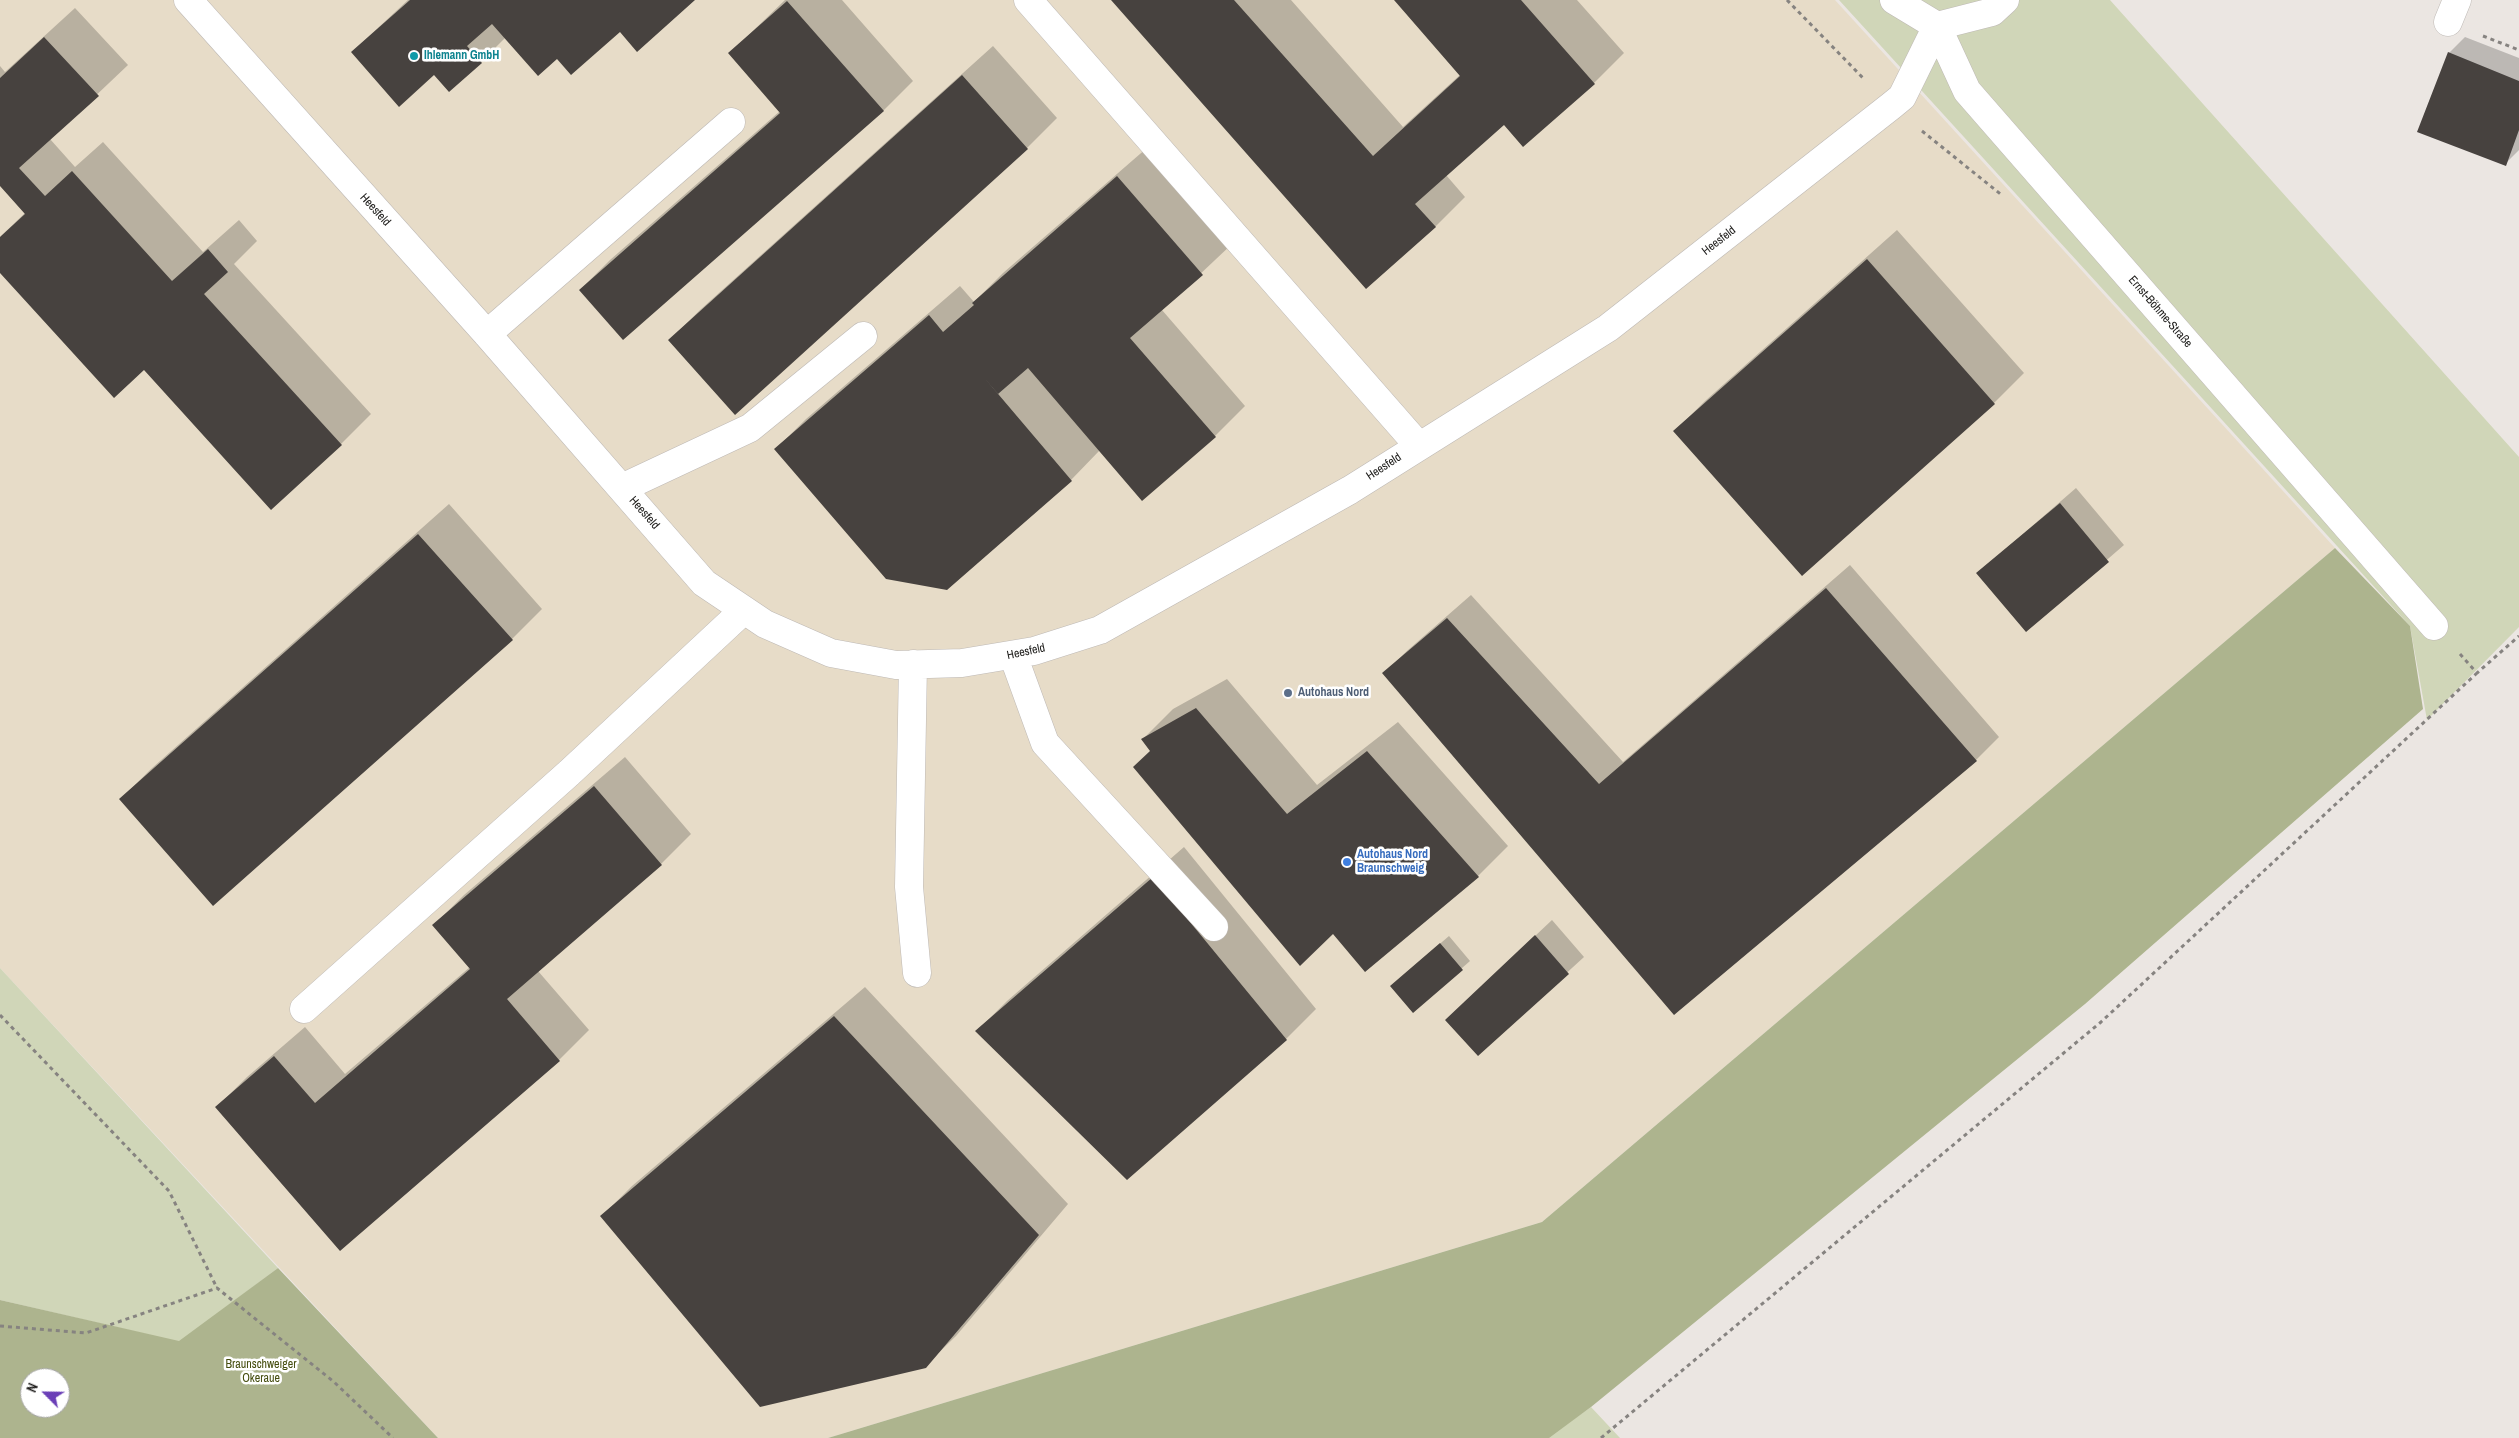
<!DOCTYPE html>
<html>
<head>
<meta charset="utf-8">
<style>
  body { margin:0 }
  #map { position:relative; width:2519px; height:1438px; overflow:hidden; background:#ebe6e2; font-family:"Archivo Narrow",sans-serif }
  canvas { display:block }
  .north { position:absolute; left:20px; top:1368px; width:50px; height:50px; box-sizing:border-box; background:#fff; border:1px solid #a4a4a3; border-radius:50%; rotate:293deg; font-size:14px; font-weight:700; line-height:20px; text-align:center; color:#1c1b19 }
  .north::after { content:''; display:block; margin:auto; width:18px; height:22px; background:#6b3fb7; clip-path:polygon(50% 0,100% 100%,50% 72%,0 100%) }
</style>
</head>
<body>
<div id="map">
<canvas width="2519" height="1438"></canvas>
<div class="north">N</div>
</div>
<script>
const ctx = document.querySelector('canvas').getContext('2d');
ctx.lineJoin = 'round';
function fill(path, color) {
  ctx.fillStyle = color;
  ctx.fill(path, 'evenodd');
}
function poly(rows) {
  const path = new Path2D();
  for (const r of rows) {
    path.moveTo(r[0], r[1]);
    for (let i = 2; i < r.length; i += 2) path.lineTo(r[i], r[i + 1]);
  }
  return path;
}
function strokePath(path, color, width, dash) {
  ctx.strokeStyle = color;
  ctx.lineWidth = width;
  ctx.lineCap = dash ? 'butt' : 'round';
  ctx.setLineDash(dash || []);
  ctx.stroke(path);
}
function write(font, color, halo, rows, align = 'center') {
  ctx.font = font + ' "Archivo Narrow",sans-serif';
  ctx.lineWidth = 5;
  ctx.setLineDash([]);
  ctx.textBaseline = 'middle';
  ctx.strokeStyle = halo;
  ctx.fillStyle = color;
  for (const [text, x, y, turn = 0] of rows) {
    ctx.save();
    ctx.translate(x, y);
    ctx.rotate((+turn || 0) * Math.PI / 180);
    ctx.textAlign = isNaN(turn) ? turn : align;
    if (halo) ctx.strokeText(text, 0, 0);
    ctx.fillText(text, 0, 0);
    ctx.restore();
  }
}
fill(poly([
  [0,0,1835,0,2335,548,1542,1222,828,1438,438,1438,0,968]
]), '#e7dcc8');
fill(poly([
  [1839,0,2110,0,2519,457,2519,627,2427,720,2410,626],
  [0,968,278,1268,213,1317,426,1438,0,1438,0,1378,150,1335,0,1300],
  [30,1378,60,1378,60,1408,30,1408],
  [1591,1407,1620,1438,1547,1438]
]), '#d0d6b8');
fill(poly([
  [2335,548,2410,626,2423,709,2085,1004,1591,1407,1549,1438,828,1438,1542,1222],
  [278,1268,438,1438,0,1438,0,1300,179,1341],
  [30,1378,60,1378,60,1408,30,1408]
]), '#adb48e');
fill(poly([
  [408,0,693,0,557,57,506,37,481,62,434,73,352,52],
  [785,0,842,0,913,81,883,111,580,290,610,260,780,111,730,53],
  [1112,0,1291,0,1403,127,1461,74,1395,0,1577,0,1624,53,1594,83,1523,145,1504,124,1446,175,1465,197,1435,227],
  [75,8,128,65,50,139,75,167,103,142,203,252,239,220,257,241,234,264,371,414,341,444,144,368,0,271,0,237,26,212,0,184,0,66,5,72],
  [2465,37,2519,58,2519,150,2505,164,2449,53],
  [993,46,1057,118,1027,148,670,340,700,310],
  [1148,147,1232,244,1162,310,1245,406,1215,436,1100,450,1071,480,776,449,806,419,960,286,974,302,1003,273],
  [1897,230,2024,373,1994,403,1675,431,1705,401],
  [2076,488,2124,545,2026,630,1978,573],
  [449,504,542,609,512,639,121,799,151,769],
  [1850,565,1999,737,1976,760,1674,1013,1384,673,1408,650,1471,595,1623,762],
  [1227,679,1317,785,1398,722,1508,846,1478,876,1365,970,1334,932,1143,739,1173,709],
  [625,757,691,834,661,864,538,971,589,1030,559,1060,340,1250,217,1107,247,1077,305,1027,345,1074,470,967,434,925,464,895],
  [1184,847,1316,1009,1286,1039,1127,1179,977,1031,1007,1001],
  [1552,920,1584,957,1478,1054,1463,1004],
  [1449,936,1470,961,1413,1011,1399,979],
  [865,987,1068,1204,956,1336,925,1366,602,1216,632,1186]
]), '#0003');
fill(poly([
  [410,0,695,0,637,52,620,32,571,75,557,59,538,76,492,24,467,46,482,63,449,92,434,75,399,107,351,52],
  [1111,0,1234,0,1373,156,1460,76,1394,0,1521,0,1595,84,1523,147,1504,125,1415,204,1436,227,1366,289],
  [787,1,884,111,623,340,579,290,780,113,728,53],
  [44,37,99,96,19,168,45,196,72,171,172,281,208,249,228,272,204,294,342,445,271,510,144,370,114,398,0,273,0,237,25,214,0,186,0,78],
  [2448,52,2519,81,2519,130,2506,166,2417,132],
  [962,75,1028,149,735,415,668,340],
  [1117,176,1203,275,1130,338,1216,437,1142,501,1028,368,998,394,982,375,1072,481,947,590,886,579,774,449,929,315,943,332,974,305,972,303],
  [1867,259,1995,404,1802,576,1673,431],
  [2060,503,2109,562,2026,632,1976,573],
  [418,534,513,640,213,906,119,799],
  [1826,588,1977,761,1674,1015,1382,673,1447,618,1599,784],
  [1196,708,1287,814,1367,751,1479,877,1365,972,1333,934,1300,966,1133,767,1150,751,1141,739],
  [594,786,662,865,507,999,560,1061,340,1251,215,1107,274,1056,315,1103,470,969,432,925],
  [1153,877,1287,1040,1127,1180,975,1031],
  [1535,935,1569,974,1478,1056,1445,1020],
  [1440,943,1463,970,1413,1013,1390,986],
  [834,1016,1039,1235,926,1368,760,1407,600,1216]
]), '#47423f');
const minor = poly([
  [188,0,487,334,704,583,765,624,831,653,896,665,962,663,1034,651,1100,630,1350,490,1608,328,1891,106,1902,97,1937,26],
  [1028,0,1418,445],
  [1894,0,1937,26,1967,91,2434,626],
  [2448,22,2457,0],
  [1937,26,1992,12,2005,0],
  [487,334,731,122],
  [622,488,750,428,863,336],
  [1013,655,1045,743,1214,927],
  [913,664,909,887,917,973],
  [304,1009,569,773,744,610]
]);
strokePath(minor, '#beb9b5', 29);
strokePath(poly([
  [1787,0,1863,78],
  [2483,36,2519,50],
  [1922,131,2003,196],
  [2460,654,2477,673,2519,636],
  [0,1015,169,1191,217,1288],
  [0,1326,86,1333,217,1288,334,1382,393,1438],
  [1601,1438,2101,1022,2477,673]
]), '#868380', 3, [4, 4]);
strokePath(minor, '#fff', 28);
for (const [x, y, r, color] of [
  [414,56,5,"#0f9aa8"],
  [1288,693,5,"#5c6f8a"],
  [1347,862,5,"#3f7fe0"]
]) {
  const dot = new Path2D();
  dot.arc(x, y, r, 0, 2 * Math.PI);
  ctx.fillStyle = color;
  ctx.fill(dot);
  strokePath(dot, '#fff', 2);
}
write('bold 12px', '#0d838f', '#fff', [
  ["Ihlemann GmbH",424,56]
], 'left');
write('12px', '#1c1b19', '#fff', [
  ["Heesfeld",375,210,48],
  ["Heesfeld",1719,241,-38],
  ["Ernst-Böhme-Straße",2160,312,49],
  ["Heesfeld",1384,467,-33],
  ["Heesfeld",644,513,49],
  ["Heesfeld",1026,652,-12]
]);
write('bold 12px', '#4e5e75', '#fff', [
  ["Autohaus Nord",1298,693]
], 'left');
write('bold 12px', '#366cbe', '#fff', [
  ["Autohaus Nord",1357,855],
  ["Braunschweig",1357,869]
], 'left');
write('12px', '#444c0d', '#fff', [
  ["Braunschweiger",261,1365],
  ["Okeraue",261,1379]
]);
</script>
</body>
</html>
